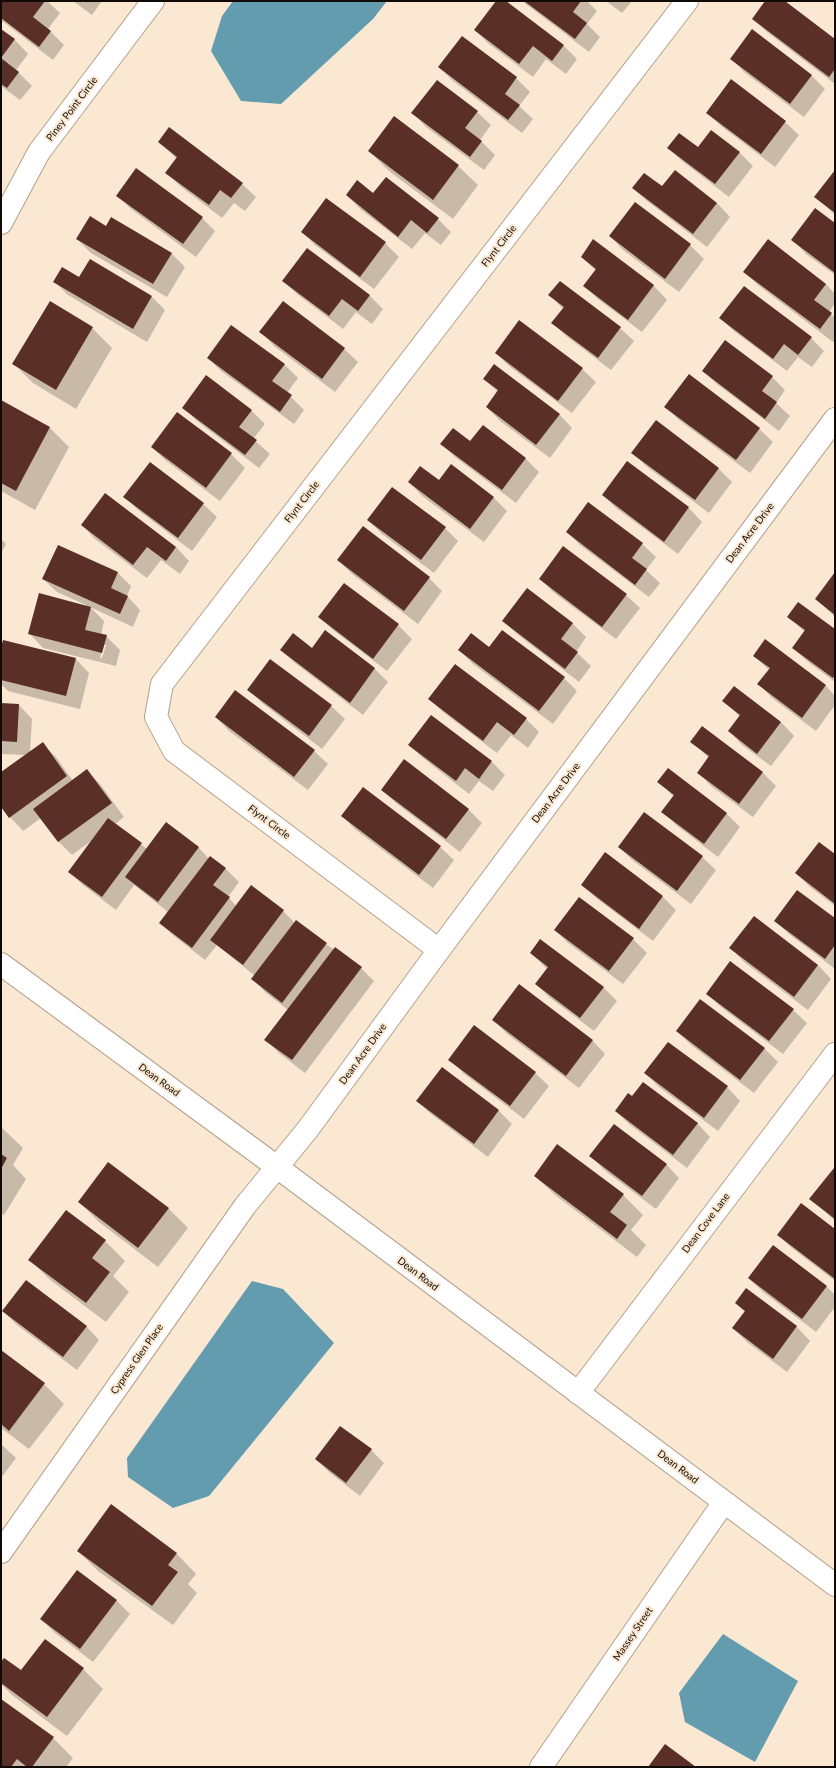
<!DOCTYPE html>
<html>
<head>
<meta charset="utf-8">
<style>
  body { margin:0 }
  #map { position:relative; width:836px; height:1768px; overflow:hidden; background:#fae8d2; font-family:Lato,sans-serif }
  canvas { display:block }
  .frame { position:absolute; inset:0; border:2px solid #100a04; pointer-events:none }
</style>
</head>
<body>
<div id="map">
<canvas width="836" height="1768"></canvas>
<div class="frame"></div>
</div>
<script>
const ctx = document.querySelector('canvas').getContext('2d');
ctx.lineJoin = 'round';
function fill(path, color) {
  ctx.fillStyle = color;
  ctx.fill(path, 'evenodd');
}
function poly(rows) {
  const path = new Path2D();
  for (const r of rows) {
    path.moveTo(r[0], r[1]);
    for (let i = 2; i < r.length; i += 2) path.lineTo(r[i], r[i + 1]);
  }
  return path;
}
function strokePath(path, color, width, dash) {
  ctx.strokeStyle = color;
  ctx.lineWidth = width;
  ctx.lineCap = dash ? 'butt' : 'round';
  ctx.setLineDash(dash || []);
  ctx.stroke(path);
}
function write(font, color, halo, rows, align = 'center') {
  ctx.font = font + ' Lato,sans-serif';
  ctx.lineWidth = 4;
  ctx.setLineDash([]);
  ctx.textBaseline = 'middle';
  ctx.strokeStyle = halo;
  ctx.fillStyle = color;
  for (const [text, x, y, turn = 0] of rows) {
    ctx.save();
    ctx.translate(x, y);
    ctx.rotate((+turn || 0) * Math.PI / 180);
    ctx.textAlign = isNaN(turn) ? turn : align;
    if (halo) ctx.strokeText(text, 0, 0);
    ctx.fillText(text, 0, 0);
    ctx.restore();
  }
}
fill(poly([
  [233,1,387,1,373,19,281,104,241,101,211,51,222,16],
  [252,1281,283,1289,334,1343,209,1496,173,1508,128,1477,127,1458],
  [723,1634,798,1681,755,1762,685,1722,679,1693]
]), '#639cae');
fill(poly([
  [1,1,47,1,60,13,48,29,64,45,53,60,1,20],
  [73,1,102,1,92,15],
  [497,1,505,1,564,46,577,59,566,74,546,59,533,77,489,44,475,30],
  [522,1,587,1,597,11,587,24,600,37,589,52],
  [606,1,632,1,622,13],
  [766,1,784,1,835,40,835,84,767,32,753,19],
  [1,30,15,40,28,54,16,70,32,86,20,100,1,86],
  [462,37,516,78,530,92,519,106,533,119,522,133,453,81,439,67],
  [731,58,811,75,825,89,804,117,744,72],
  [437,81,477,112,491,125,480,140,495,155,484,170,426,127,413,113],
  [731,81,785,122,799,135,775,167,721,126,707,112],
  [159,142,242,184,256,197,245,211,234,203,222,218,180,186,167,173,177,159],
  [669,148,739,152,753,166,729,197,682,161],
  [369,151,458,166,478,185,453,219,389,171],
  [835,171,835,215,816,197],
  [633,188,662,188,717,203,730,217,707,247,647,201],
  [374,194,438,219,451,232,441,245,425,233,412,249,360,209,347,195],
  [117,195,202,218,215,231,196,257,131,209],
  [327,199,385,243,399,257,374,289,315,245,302,232],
  [635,203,690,245,704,259,679,292,623,250,610,236],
  [835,225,835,275,806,254,793,240],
  [106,227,171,253,185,267,167,297,91,253,77,239],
  [594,241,654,286,667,300,642,332,598,299,585,286,596,271,582,257],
  [768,241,826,284,835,294,835,303,829,312,835,318,835,340,833,342,758,285,744,272],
  [90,260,152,297,165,310,147,342,68,295,55,282,80,279],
  [284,281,370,296,383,309,372,324,356,312,343,329,297,294],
  [550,295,620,328,634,341,611,370,566,336,553,323,563,309],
  [50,303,92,328,112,348,76,409,33,383,14,364],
  [720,318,811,338,824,351,812,367,798,357,787,371,734,331],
  [519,322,582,369,596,382,572,413,509,366,496,353],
  [231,326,285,365,298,378,287,393,304,410,294,424,221,371,208,358],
  [261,332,344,349,358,362,335,392,274,346],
  [703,371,772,377,785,390,776,403,790,416,779,431,717,384],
  [689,376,759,429,773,442,750,473,679,420,666,407],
  [484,379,559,414,572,428,550,458,500,421,487,407,498,392],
  [1,401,50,428,69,447,35,510,1,491],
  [183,407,251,410,265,424,253,439,270,454,259,468,197,421],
  [177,413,231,454,245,468,220,501,165,460,152,447],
  [656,422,719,469,732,482,709,513,646,466,633,453],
  [470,443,526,459,539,472,516,503,455,457,442,444],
  [628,462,689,508,702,522,678,554,616,508,603,495],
  [150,464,203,504,217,517,192,551,138,510,125,497],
  [409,482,439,482,493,497,507,511,484,542,422,496],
  [105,494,176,547,189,561,180,574,161,560,147,578,95,539,82,525],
  [368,520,445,528,458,541,434,573,382,534],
  [567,532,642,544,656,557,646,570,660,583,649,597,580,545],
  [1,539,6,544,1,553],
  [58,546,118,573,131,586,127,596,140,610,133,627,90,607,104,621,101,635,106,636,120,650,116,666,43,648,30,634,86,605,57,592,43,579],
  [104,645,106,645,102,658,100,658],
  [563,547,626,595,640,608,616,639,553,592,540,578],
  [338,560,429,578,442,591,418,624,352,574],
  [835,574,835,617,816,599],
  [344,584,398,625,412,639,387,671,333,630,319,617],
  [528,589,573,624,586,637,576,652,591,666,579,682,517,634,503,621],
  [788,617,835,630,835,682,807,661,793,648,805,632],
  [326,632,375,669,388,682,363,715,295,663,281,650,313,649],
  [765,641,826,686,835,696,835,705,816,731,772,698,759,684,769,670,754,656],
  [459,650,564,678,577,691,553,724,473,664],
  [1,651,76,659,89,673,80,709,8,691,1,684],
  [734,687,781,722,794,736,771,766,742,745,729,731,740,717,724,701],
  [249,690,331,706,345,719,322,749,262,703],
  [429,699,526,719,539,732,528,748,511,735,497,753,443,712],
  [1,704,19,705,32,719,30,752,42,744,56,757,73,781,87,771,100,784,124,817,115,824,147,849,166,824,199,848,209,859,210,857,226,869,239,882,228,897,236,906,283,911,295,923,361,968,374,981,305,1073,279,1053,266,1040,288,1010,266,993,253,979,255,976,217,945,205,960,174,936,160,923,168,912,134,885,116,910,83,885,69,872,91,841,72,855,59,842,41,818,23,831,10,817,1,805,1,773,26,755,1,754],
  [431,716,492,762,505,775,493,791,479,781,469,794,423,758,409,745],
  [216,717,314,751,328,764,308,790,229,731],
  [703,727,763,773,776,786,753,817,711,786,698,772,709,758,692,742],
  [668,770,727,814,740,827,718,857,676,825,663,812,674,797,659,782],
  [363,789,440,847,454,860,433,888,356,830,342,816],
  [382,790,469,810,482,823,460,852,396,803],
  [644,813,702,857,716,870,691,904,632,860,619,847],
  [606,854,663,897,676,910,653,941,596,898,582,885],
  [835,856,835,906,810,887,796,873],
  [579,898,633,939,647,953,623,984,568,943,555,930],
  [835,919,835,969,789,934,775,921],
  [731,948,818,965,831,979,808,1010,744,962],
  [531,953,604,988,617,1001,594,1031,549,997,536,984,547,969],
  [707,994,793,1010,807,1023,783,1054,721,1007],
  [494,1020,592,1040,605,1054,579,1088,507,1034],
  [677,1031,764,1048,778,1062,754,1093,691,1045],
  [450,1059,535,1073,549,1086,524,1119,463,1073],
  [442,1068,499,1111,512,1124,488,1157,431,1114,417,1101],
  [645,1073,727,1087,740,1101,718,1131,659,1087],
  [616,1111,697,1123,710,1137,687,1168,629,1124],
  [1,1127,23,1148,13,1165,26,1179,4,1215,1,1213],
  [591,1156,666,1164,679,1178,656,1209,604,1170],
  [835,1170,835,1221,811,1199],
  [535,1176,623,1195,643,1215,631,1230,646,1245,637,1257,555,1195],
  [79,1202,168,1208,188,1228,158,1267,99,1222],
  [835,1230,835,1281,792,1248,778,1235],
  [105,1241,125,1261,113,1276,129,1292,106,1322,49,1279,30,1260],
  [773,1247,827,1287,835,1295,835,1307,816,1332,763,1292,749,1278],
  [747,1290,797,1327,810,1341,787,1372,747,1342,733,1328,745,1312,736,1303],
  [3,1311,86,1326,99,1340,77,1370,17,1325],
  [1,1351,44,1384,64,1404,29,1449,1,1428],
  [1,1444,16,1458,1,1478],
  [371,1450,384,1463,360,1496,330,1473,316,1459],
  [111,1506,177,1554,196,1574,188,1584,197,1593,173,1625,98,1571,78,1551],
  [116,1600,130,1614,93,1662,55,1633,41,1619],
  [45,1641,83,1669,103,1689,67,1736,12,1695,1,1684,1,1664,21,1672],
  [2,1700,53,1738,73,1758,66,1767,1,1767]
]), '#0003');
fill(poly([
  [1,1,45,1,33,17,51,31,39,47,1,18],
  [496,1,506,1,564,45,552,61,533,46,519,64,474,30],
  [524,1,581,1,573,12,587,23,575,39],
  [765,1,785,1,835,39,835,69,829,77,752,19],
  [1,29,15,39,1,58,19,72,7,88,1,84],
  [752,29,812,75,790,104,730,59],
  [462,36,517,77,505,94,520,105,508,120,438,67],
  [731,79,786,121,761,154,706,113],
  [437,80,478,111,465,128,482,141,470,157,411,113],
  [394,116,459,165,433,200,368,151],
  [169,127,243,183,231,198,220,190,209,205,165,173,177,157,158,142],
  [711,130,740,152,715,184,667,148,679,133,698,147],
  [136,168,203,217,183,244,116,196],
  [675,170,717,203,693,234,632,188,644,173,662,186],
  [835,170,835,213,814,197],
  [386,177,439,218,427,233,411,220,398,237,346,195,357,180,373,193],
  [326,198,386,242,360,277,301,232],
  [635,202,691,244,665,279,609,236],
  [815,208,835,223,835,273,791,240],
  [90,216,106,226,111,217,172,253,153,284,76,239],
  [593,239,654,285,628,320,583,286,596,269,581,257],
  [768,239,826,284,814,300,832,313,820,329,743,272],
  [307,248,370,295,358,311,342,299,329,316,282,281],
  [90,259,152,296,133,329,53,282,62,267,79,277],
  [560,281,621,327,598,358,551,323,564,307,548,295],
  [744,286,812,337,798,355,784,344,773,359,719,318],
  [50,301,93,327,56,390,12,364],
  [283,301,345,348,322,379,259,332],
  [519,320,583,368,558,401,495,353],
  [231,325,285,364,272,381,292,395,280,412,207,358],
  [725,340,773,376,762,391,777,402,765,419,702,371],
  [494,364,560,414,536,445,486,407,498,390,483,379],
  [689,374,760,428,736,460,664,407],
  [206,375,252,410,239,427,257,440,245,455,182,408],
  [1,400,50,427,16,491,1,483],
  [177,412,232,453,206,488,151,447],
  [656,420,719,468,695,500,631,453],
  [483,425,526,458,502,490,440,444,453,428,470,441],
  [627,461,689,507,664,542,602,495],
  [150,462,204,503,178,538,123,497],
  [451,464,494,497,470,529,408,482,420,466,439,480],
  [392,487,446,527,421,560,367,520],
  [105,493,176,547,166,561,147,547,133,565,81,525],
  [588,502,643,543,632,558,647,569,635,585,566,532],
  [363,526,430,577,404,611,337,560],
  [58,545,118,572,111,588,128,596,120,614,42,579],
  [563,546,627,594,602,627,539,579],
  [835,572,835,615,815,599],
  [344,583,399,624,373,659,318,617],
  [527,588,573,623,561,639,578,652,565,669,502,621],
  [39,593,91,607,85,630,107,635,102,653,28,634],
  [798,602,835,629,835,675,833,678,792,648,805,630,787,617],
  [325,630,375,668,350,703,280,650,293,633,312,648],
  [502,630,565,677,539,711,458,650,471,633,489,647],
  [765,639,826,685,802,718,757,684,770,668,753,656],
  [3,640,76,658,66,696,1,680,1,647],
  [270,659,332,705,309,736,247,690],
  [455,664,527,718,514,735,497,722,483,741,428,699],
  [734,686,781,722,757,754,728,731,740,715,722,701],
  [235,690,315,750,294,777,215,717],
  [1,703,19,704,17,742,1,741],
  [431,715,492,761,479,779,465,768,456,781,408,745],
  [702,726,763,772,739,804,697,773,709,756,690,742],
  [43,742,67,776,9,818,1,807,1,772],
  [404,759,469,809,446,839,381,790],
  [668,768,727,813,704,844,661,812,674,795,657,782],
  [87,769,112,803,58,842,33,809],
  [363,787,441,846,419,875,341,816],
  [644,812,703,856,677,891,618,847],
  [108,818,142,843,102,897,68,872],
  [166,822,199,847,158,902,125,877],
  [819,842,835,854,835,904,795,873],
  [605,852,663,896,639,929,581,885],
  [210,856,226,868,213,885,230,897,192,948,159,923],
  [251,885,284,910,243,965,210,940],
  [797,890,835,918,835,945,825,959,774,921],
  [579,897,634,938,609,971,554,930],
  [754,916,818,965,794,997,729,948],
  [296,920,327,943,282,1003,251,979],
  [540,939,604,987,580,1018,535,984,548,967,530,953],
  [335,947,362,967,292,1060,264,1040],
  [730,961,794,1009,769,1041,706,994],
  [519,984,593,1040,566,1076,492,1020],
  [700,999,765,1048,740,1080,676,1031],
  [474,1025,536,1072,510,1106,448,1060],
  [668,1042,728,1086,704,1118,644,1073],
  [442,1067,499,1110,474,1144,416,1101],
  [643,1082,698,1123,673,1155,615,1111,628,1093,632,1096],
  [614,1124,667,1164,642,1196,589,1156],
  [557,1144,624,1194,610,1212,627,1225,617,1239,534,1176],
  [1,1154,7,1158,1,1169],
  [108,1162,169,1208,138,1248,78,1202],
  [834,1168,835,1169,835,1219,809,1199],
  [801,1203,835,1229,835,1279,777,1235],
  [66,1210,106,1240,92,1258,110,1272,86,1303,28,1260],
  [773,1245,827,1286,802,1319,748,1278],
  [26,1280,87,1326,63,1357,2,1311],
  [746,1288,797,1326,773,1359,732,1328,745,1311,735,1303],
  [1,1350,45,1383,9,1431,1,1424],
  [340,1426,372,1449,346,1483,315,1459],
  [111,1504,177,1553,168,1565,178,1572,152,1606,77,1551],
  [77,1570,117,1600,80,1649,40,1619],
  [45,1639,84,1668,47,1717,1,1683,1,1662,4,1658,21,1670],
  [1,1699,54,1737,32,1767,27,1767,17,1759,11,1767,1,1767],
  [665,1744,696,1767,648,1767]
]), '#5a2f28');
const street = poly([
  [1,223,39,152,153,1],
  [439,950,174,751,156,717,162,684,687,1],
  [578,1393,835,1054],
  [1,1552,245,1206,308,1129,439,950,835,419],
  [541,1767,724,1502]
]);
const secondary = poly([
  [1,964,277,1167,835,1585]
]);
strokePath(street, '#b2a18c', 24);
strokePath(secondary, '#b2a18c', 24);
strokePath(street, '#fff', 22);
strokePath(secondary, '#fff', 22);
write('10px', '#100a04', '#fae8d2', [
  ["Piney Point Circle",72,109,-53],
  ["Flynt Circle",499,246,-52],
  ["Flynt Circle",302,502,-52],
  ["Dean Acre Drive",750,533,-53],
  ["Dean Acre Drive",556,793,-53],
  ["Flynt Circle",269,822,37],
  ["Dean Acre Drive",363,1054,-54],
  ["Dean Road",159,1080,36],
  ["Dean Cove Lane",706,1223,-53],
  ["Dean Road",418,1274,37],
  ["Cypress Glen Place",137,1359,-55],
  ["Dean Road",678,1467,37],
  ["Massey Street",633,1634,-56]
]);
</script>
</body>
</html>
